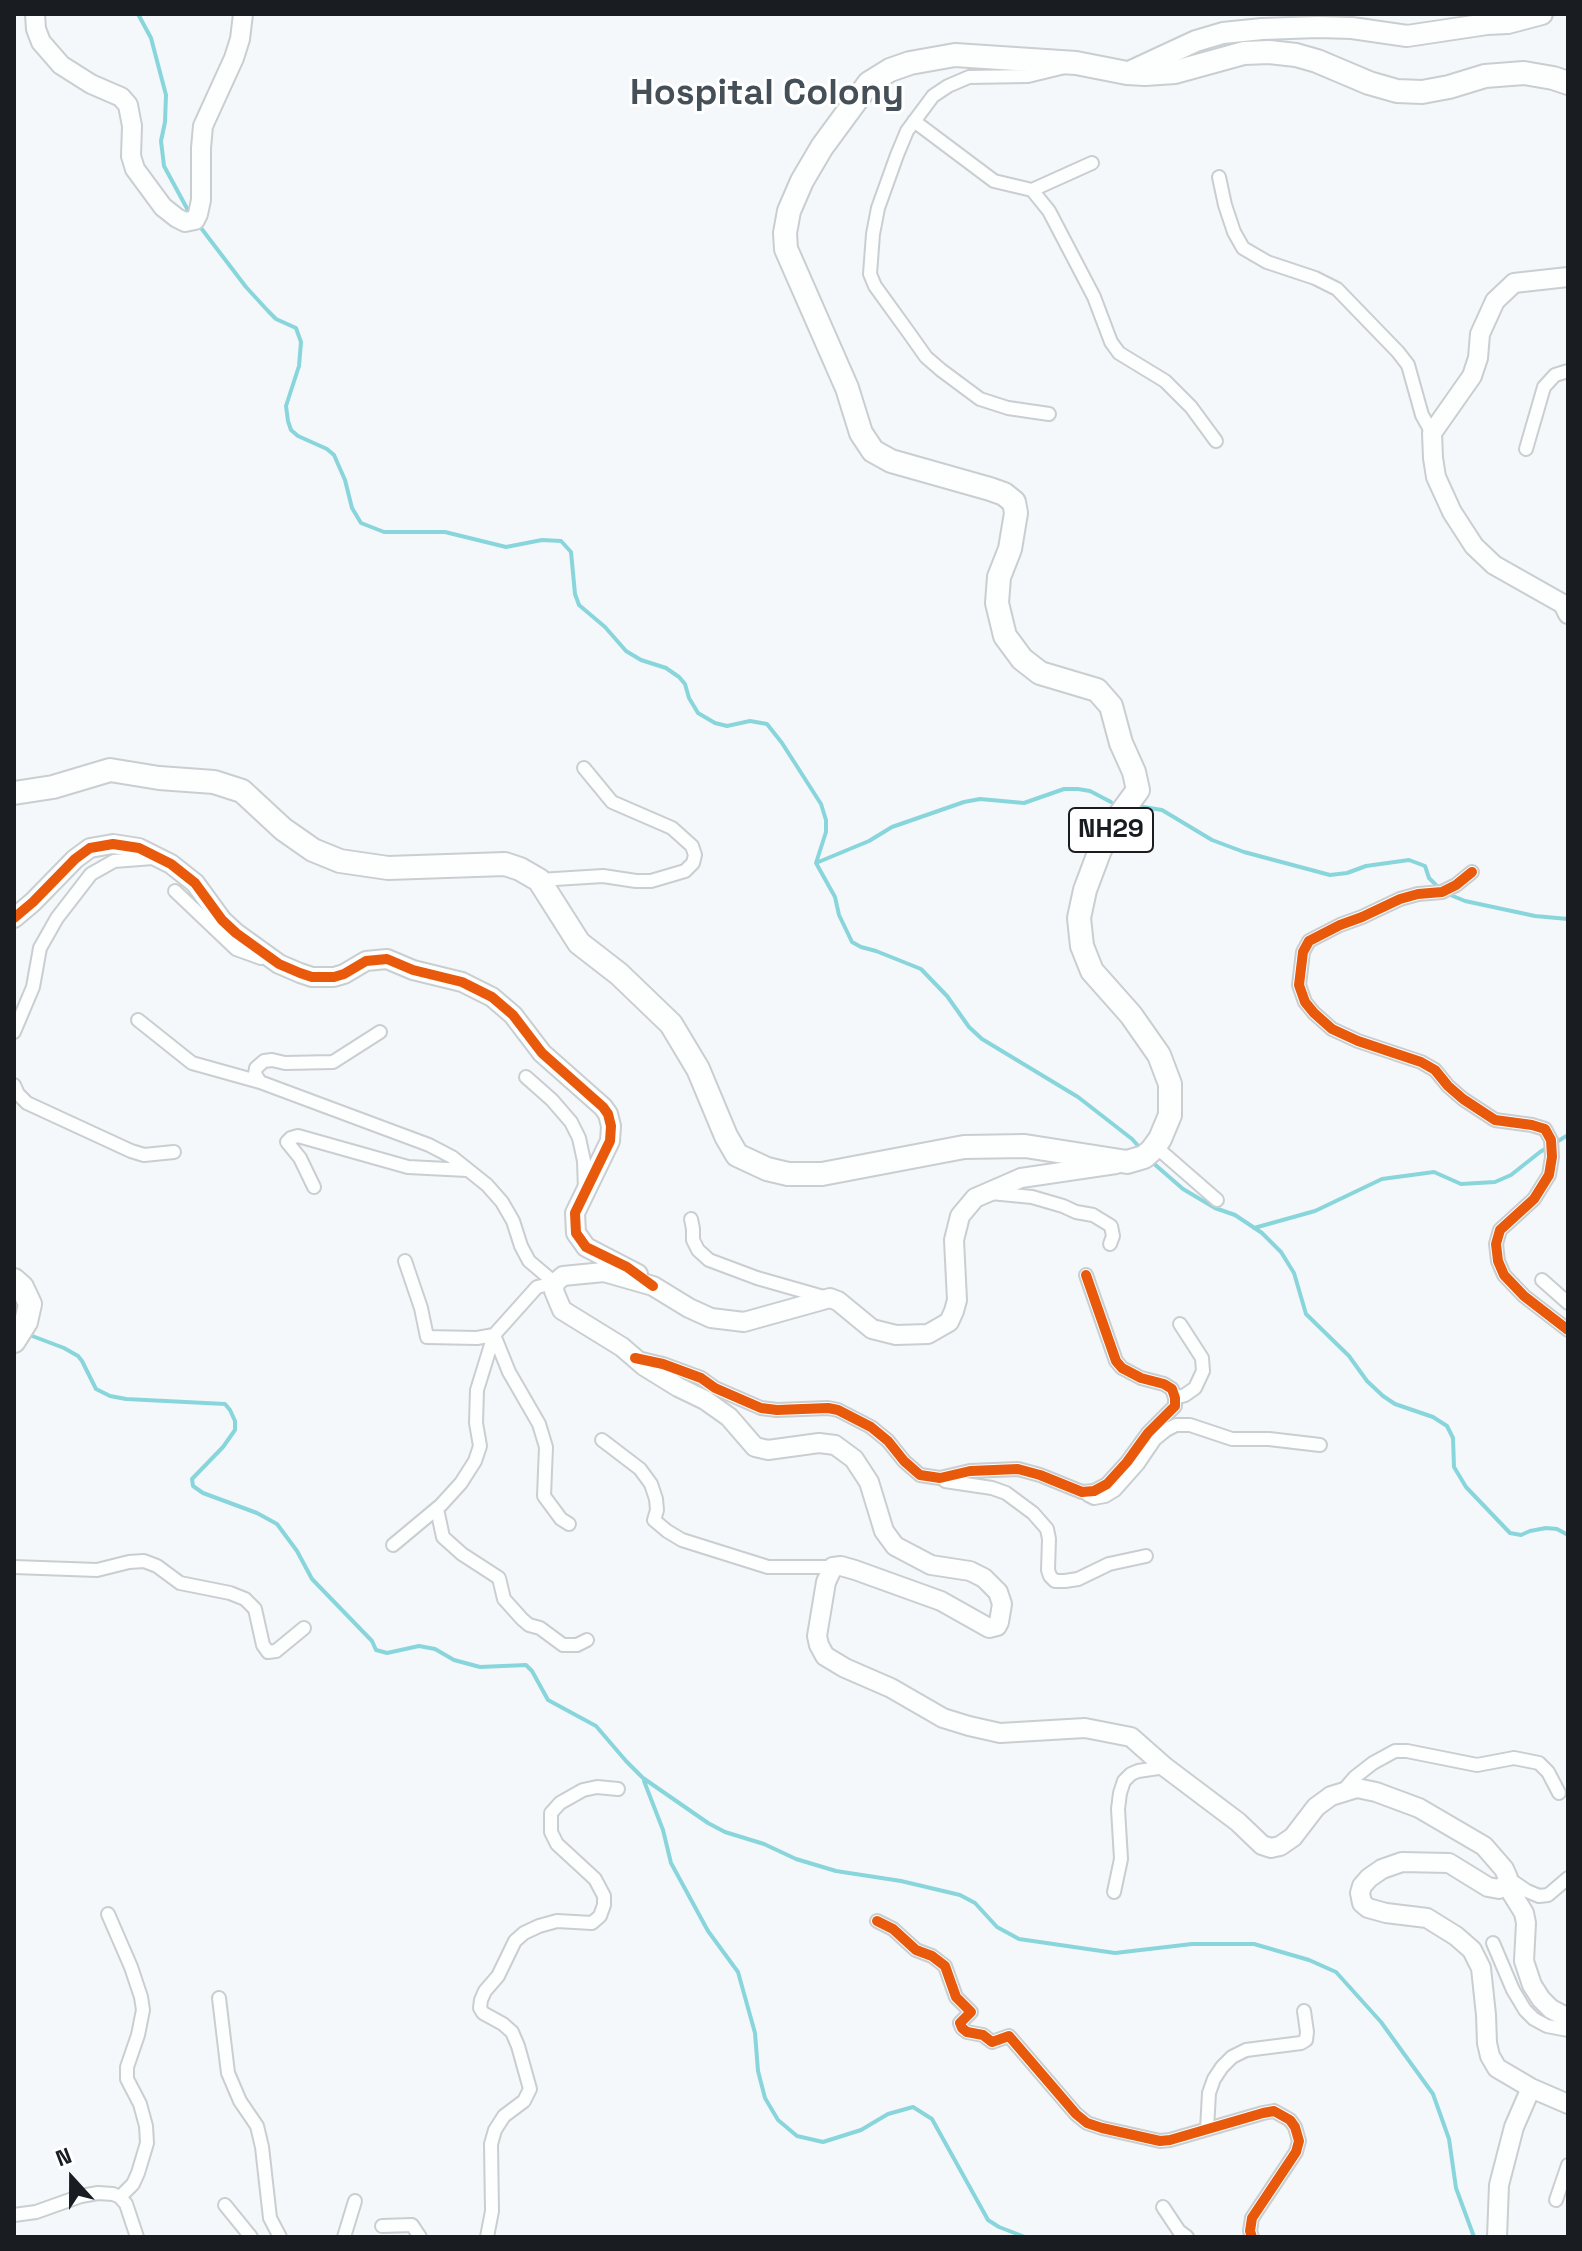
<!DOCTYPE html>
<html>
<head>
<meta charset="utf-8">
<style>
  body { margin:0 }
  #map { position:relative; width:1582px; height:2251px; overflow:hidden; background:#f4f8fb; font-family:"Space Grotesk",sans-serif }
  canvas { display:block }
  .frame { position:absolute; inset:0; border:16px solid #191d21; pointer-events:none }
  .north { position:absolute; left:32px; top:2139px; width:80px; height:80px; -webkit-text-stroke:6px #fff; paint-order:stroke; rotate:339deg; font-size:22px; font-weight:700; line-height:32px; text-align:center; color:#191d21 }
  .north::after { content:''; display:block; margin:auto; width:28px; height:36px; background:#191d21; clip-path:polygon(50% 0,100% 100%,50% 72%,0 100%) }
</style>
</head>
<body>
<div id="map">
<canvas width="1582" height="2251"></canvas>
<div class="frame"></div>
<div class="north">N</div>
</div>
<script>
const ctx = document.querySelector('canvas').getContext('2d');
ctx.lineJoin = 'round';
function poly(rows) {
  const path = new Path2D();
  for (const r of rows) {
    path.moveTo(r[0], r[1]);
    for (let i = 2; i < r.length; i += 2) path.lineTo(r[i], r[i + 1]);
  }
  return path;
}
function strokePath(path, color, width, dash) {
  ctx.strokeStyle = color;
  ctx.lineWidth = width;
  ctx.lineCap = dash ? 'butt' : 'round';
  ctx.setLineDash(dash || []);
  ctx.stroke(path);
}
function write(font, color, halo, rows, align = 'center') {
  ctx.font = font + ' "Space Grotesk",sans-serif';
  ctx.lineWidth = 6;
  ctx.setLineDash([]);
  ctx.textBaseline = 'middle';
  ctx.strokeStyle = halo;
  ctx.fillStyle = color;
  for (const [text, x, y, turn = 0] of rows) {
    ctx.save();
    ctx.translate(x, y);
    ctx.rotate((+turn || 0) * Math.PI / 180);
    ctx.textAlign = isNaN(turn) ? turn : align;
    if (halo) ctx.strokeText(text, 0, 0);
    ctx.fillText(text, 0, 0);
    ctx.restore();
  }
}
strokePath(poly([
  [138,14,151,38,166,95,165,122,161,141,164,166,190,214],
  [198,224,246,287,268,311,276,319,296,328,301,342,299,366,286,406,288,421,291,430,298,436,327,449,334,455,345,480,352,508,361,523,384,532,445,532,506,547,542,540,561,541,571,552,575,594,579,605,605,627,626,651,641,660,666,668,679,677,685,684,689,698,698,713,715,723,727,726,750,721,767,724,782,743,821,804,826,820,826,832,816,863,835,897,839,915,852,942,861,947,876,951,921,969,947,996,969,1027,982,1039,1078,1097,1132,1139,1141,1149],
  [1137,806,1162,810,1212,840,1244,852,1330,875,1347,873,1366,866,1409,860,1425,866,1429,878,1440,889],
  [816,863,869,841,892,827,964,802,980,799,1024,803,1064,789,1078,789,1090,791,1111,802],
  [1448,894,1465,901,1535,916,1568,919],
  [1152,1162,1183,1189,1215,1208,1235,1215,1262,1233,1281,1252,1294,1273,1306,1314,1349,1356,1367,1381,1383,1396,1395,1404,1433,1417,1447,1426,1453,1438,1454,1467,1466,1487,1510,1533,1521,1535,1530,1531,1546,1528,1557,1529,1568,1535],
  [1254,1228,1315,1211,1382,1179,1434,1172,1461,1184,1495,1182,1511,1175,1540,1152,1568,1135],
  [27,1334,64,1348,78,1356,82,1361,96,1389,110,1396,126,1399,225,1404,230,1410,235,1421,235,1430,223,1447,192,1479,193,1486,203,1493,257,1513,277,1524,297,1551,312,1579,372,1641,376,1650,387,1653,419,1646,435,1649,454,1660,480,1667,526,1665,532,1671,548,1700,596,1726,626,1761,643,1778,708,1823,725,1832,764,1844,796,1859,836,1871,901,1881,960,1895,975,1903,997,1927,1019,1939,1115,1953,1192,1944,1254,1944,1309,1960,1336,1972,1381,2022,1433,2094,1449,2139,1456,2188,1474,2237],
  [644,1781,663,1830,671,1863,708,1931,738,1972,755,2033,758,2071,765,2098,778,2120,797,2136,823,2142,861,2130,888,2114,913,2107,932,2119,988,2220,999,2227,1025,2237]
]), '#88d6dc', 4);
const street = poly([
  [914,121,994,181,1032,190,1049,211,1094,297,1111,342,1119,353,1165,381,1191,407,1216,441],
  [1219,177,1225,205,1234,232,1243,248,1267,262,1315,278,1337,289,1398,352,1408,365,1422,415,1432,433],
  [1032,190,1092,163],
  [1049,414,1008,408,980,399,941,370,926,357,909,333,875,286,870,274,873,234,878,208,897,155,907,131,933,96,948,86,969,77,1028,76,1065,67],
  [1526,449,1544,387,1555,375,1568,371],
  [1472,872,1456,885,1442,892,1418,894,1400,899,1362,917,1340,925,1309,941,1303,952,1299,985,1305,1002,1314,1013,1332,1029,1358,1041,1421,1062,1435,1070,1448,1086,1463,1099,1495,1120,1532,1125,1545,1129,1551,1140,1552,1157,1549,1175,1534,1199,1500,1230,1496,1244,1498,1261,1504,1275,1524,1296,1568,1330],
  [539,880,603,876,636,881,651,881,685,871,693,863,695,855,692,846,672,828,612,802,584,768],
  [175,891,236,949,261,958],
  [138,1020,192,1063,260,1082,429,1145,452,1157,487,1185,502,1202,513,1221,521,1246,529,1261,555,1283],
  [14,1032,33,987,40,948,57,918,91,874,114,861,153,858],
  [526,1077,552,1100,571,1122,579,1138,584,1161,585,1190],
  [260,1082,255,1074,256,1068,264,1061,272,1060,285,1063,333,1062,380,1032],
  [14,1085,18,1094,27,1103,131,1151,144,1155,174,1152],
  [1155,1146,1217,1200],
  [314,1187,300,1158,287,1142,291,1138,298,1136,408,1167,467,1170],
  [991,1193,1032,1197,1063,1206,1076,1212,1093,1215,1111,1226,1113,1236,1110,1244],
  [691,1219,693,1229,693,1240,698,1250,709,1260,757,1278,827,1298],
  [1542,1280,1568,1303],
  [555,1283,537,1287,494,1335,509,1372,539,1424,546,1447,544,1496,561,1519,569,1524],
  [642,1359,663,1364,701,1378,715,1388,761,1408,777,1410,828,1408,838,1410,871,1427,888,1441,904,1461,920,1475,940,1478,970,1471,1018,1469,1040,1475,1082,1492,1094,1491,1107,1484,1127,1462,1148,1433,1175,1406,1175,1398,1172,1389,1164,1384,1141,1378,1122,1368,1116,1361,1086,1275],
  [1175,1398,1185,1395,1195,1388,1203,1371,1202,1358,1180,1324],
  [602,1440,640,1469,651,1484,656,1499,657,1510,654,1520,667,1531,682,1540,768,1567,833,1567],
  [945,1481,992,1488,1006,1493,1033,1513,1047,1529,1049,1539,1048,1570,1050,1576,1055,1581,1065,1581,1078,1579,1109,1564,1146,1556],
  [1088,1495,1094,1498,1105,1496,1115,1490,1138,1464,1155,1439,1166,1430,1176,1425,1190,1425,1232,1439,1269,1439,1320,1445],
  [437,1509,443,1537,462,1554,499,1578,504,1599,522,1619,529,1625,540,1628,563,1645,577,1645,587,1640],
  [393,1545,441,1505,461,1483,475,1461,480,1446,476,1423,477,1390,494,1335,477,1338,427,1337,421,1308,405,1261],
  [14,1567,97,1570,129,1562,144,1561,157,1566,180,1583,230,1593,245,1599,255,1609,263,1645,268,1652,276,1651,304,1628],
  [1343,1791,1355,1777,1373,1763,1395,1751,1407,1751,1477,1765,1514,1758,1539,1763,1548,1772,1559,1793],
  [1508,1878,1527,1891,1539,1896,1548,1895,1568,1878],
  [1114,1892,1121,1859,1118,1809,1120,1793,1124,1781,1131,1774,1138,1771,1165,1767],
  [108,1914,131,1967,141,1997,143,2010,138,2035,127,2067,127,2079,140,2104,146,2126,147,2143,138,2173,133,2184,120,2197],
  [877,1921,893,1929,916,1950,932,1956,945,1966,956,1997,971,2012,960,2023,962,2028,967,2032,983,2035,992,2042,1009,2036,1076,2114,1087,2123,1102,2128,1160,2141,1170,2140,1263,2113,1274,2111,1290,2120,1295,2127,1299,2141,1296,2152,1252,2218,1250,2231,1252,2237],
  [1493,1943,1513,1990,1525,2010,1534,2019,1547,2026,1568,2030],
  [219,1998,228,2073,240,2101,257,2126,262,2147,270,2218,280,2237],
  [1207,2129,1209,2093,1214,2079,1222,2067,1232,2057,1246,2050,1301,2043,1306,2040,1307,2032,1304,2011],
  [1556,2200,1568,2165],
  [225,2205,251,2237],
  [1163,2207,1179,2231,1187,2237],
  [14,2215,36,2212,81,2196,98,2193,113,2194,120,2197,126,2204,137,2237],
  [382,2226,412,2225,420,2237],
  [344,2237,355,2201],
  [487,2237,492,2211,491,2144,495,2130,504,2116,524,2101,530,2089,518,2046,512,2032,503,2024,483,2013,480,2008,481,2000,485,1991,498,1976,515,1941,524,1933,539,1926,557,1921,592,1923,600,1916,604,1905,604,1896,595,1879,557,1844,551,1832,551,1813,560,1803,583,1790,597,1787,618,1789]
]);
const secondary = poly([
  [35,14,36,29,41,42,61,65,91,84,121,97,128,105,132,126,131,156,135,169,163,207,177,218,185,222,195,220,198,214,201,200,201,148,203,126,234,58,240,39,243,14],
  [1568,277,1514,283,1495,301,1480,334,1478,358,1472,376,1432,433,1433,458,1436,477,1452,512,1474,546,1494,565,1563,604,1568,614],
  [14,918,33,902,75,859,90,848,113,844,139,848,171,864,195,883,222,920,236,933,279,964,300,973,312,977,334,977,344,974,366,961,387,959,413,970,462,982,492,997,513,1015,542,1053,603,1107,608,1114,611,1126,610,1141,575,1213,576,1233,586,1247,638,1274],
  [1116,1164,1021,1178,975,1198,960,1216,954,1240,957,1300,954,1311,949,1322,928,1334,896,1335,872,1329,838,1301,830,1298,744,1322,711,1318,689,1308,653,1286,604,1272,563,1276,555,1283,554,1291,562,1310,622,1347,644,1366,678,1387,705,1400,729,1417,755,1447,768,1450,819,1443,835,1445,854,1459,869,1482,884,1531,895,1546,931,1565,970,1571,984,1578,998,1592,1002,1604,999,1622,997,1626,989,1628,941,1601,855,1570,841,1566,833,1567,826,1582,817,1636,819,1645,825,1656,845,1668,891,1688,943,1718,969,1726,1000,1733,1085,1728,1131,1737,1165,1767,1238,1822,1262,1845,1271,1848,1280,1846,1293,1837,1316,1807,1331,1796,1357,1788,1376,1792,1419,1808,1484,1846,1504,1869,1508,1878,1506,1884,1499,1889,1488,1887,1449,1863,1402,1862,1382,1869,1369,1878,1362,1886,1360,1893,1362,1903,1368,1908,1386,1913,1427,1918,1456,1936,1472,1950,1481,1968,1486,2015,1487,2043,1490,2056,1497,2068,1531,2088,1568,2104],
  [1506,1884,1524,1913,1526,1923,1524,1961,1532,1985,1541,1999,1551,2009,1568,2018],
  [1497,2237,1499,2185,1514,2127,1531,2088]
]);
const primary = poly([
  [1127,73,1196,41,1223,33,1262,29,1318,27,1352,28,1407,36,1487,24,1508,23,1542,14]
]);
const highway = poly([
  [14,793,53,787,110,770,159,778,214,782,242,791,283,829,313,850,340,861,388,868,505,864,520,869,539,880,579,943,619,974,671,1024,698,1069,726,1136,737,1155,767,1169,788,1174,822,1174,964,1147,1025,1146,1127,1162,1144,1157,1152,1150,1160,1139,1170,1115,1170,1084,1159,1055,1131,1015,1092,971,1082,946,1079,918,1085,890,1100,850,1116,820,1138,790,1134,772,1121,743,1111,706,1097,690,1040,673,1022,659,1005,636,997,603,999,577,1010,549,1016,513,1014,502,1004,494,990,489,891,461,873,451,861,433,847,388,786,249,785,233,789,211,802,181,822,147,869,83,890,70,910,63,955,55,1076,63,1127,73,1145,74,1175,72,1244,53,1269,52,1296,55,1317,61,1369,83,1397,91,1422,92,1449,87,1485,76,1524,73,1553,78,1568,83],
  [14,1280,22,1287,30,1304,26,1322,14,1341]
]);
strokePath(street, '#c9ced1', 16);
strokePath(secondary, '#c9ced1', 22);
strokePath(primary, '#c9ced1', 24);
strokePath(highway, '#c9ced1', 26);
strokePath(street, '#fdfefe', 12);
strokePath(secondary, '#fdfefe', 18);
strokePath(primary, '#fdfefe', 20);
strokePath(highway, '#fdfefe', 22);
strokePath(poly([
  [1472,872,1456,885,1442,892,1418,894,1400,899,1362,917,1340,925,1309,941,1303,952,1299,985,1305,1002,1314,1013,1332,1029,1358,1041,1421,1062,1435,1070,1448,1086,1463,1099,1495,1120,1532,1125,1545,1129,1551,1140,1552,1157,1549,1175,1534,1199,1500,1230,1496,1244,1498,1261,1504,1275,1524,1296,1568,1330],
  [14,918,33,902,75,859,90,848,113,844,139,848,171,864,195,883,222,920,236,933,279,964,300,973,312,977,334,977,344,974,366,961,387,959,413,970,462,982,492,997,513,1015,542,1053,603,1107,608,1114,611,1126,610,1141,575,1213,576,1233,586,1247,627,1267,653,1286],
  [635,1358,663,1364,701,1378,715,1388,761,1408,777,1410,828,1408,838,1410,871,1427,888,1441,904,1461,920,1475,940,1478,970,1471,1018,1469,1040,1475,1082,1492,1094,1491,1107,1484,1127,1462,1148,1433,1175,1406,1175,1398,1172,1389,1164,1384,1141,1378,1122,1368,1116,1361,1086,1275],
  [877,1921,893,1929,916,1950,932,1956,945,1966,956,1997,971,2012,960,2023,962,2028,967,2032,983,2035,992,2042,1009,2036,1076,2114,1087,2123,1102,2128,1160,2141,1170,2140,1263,2113,1274,2111,1290,2120,1295,2127,1299,2141,1296,2152,1252,2218,1250,2231,1252,2237]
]), '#e8590c', 10);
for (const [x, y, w] of [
  [1111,830,84]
]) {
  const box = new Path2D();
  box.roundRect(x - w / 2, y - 22, w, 44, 6);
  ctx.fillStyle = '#fff';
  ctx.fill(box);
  strokePath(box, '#191d21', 2);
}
write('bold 26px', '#191d21', null, [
  ["NH29",1111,830]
]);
write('bold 36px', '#454f57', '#fff', [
  ["Hospital Colony",767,94]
]);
</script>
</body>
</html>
